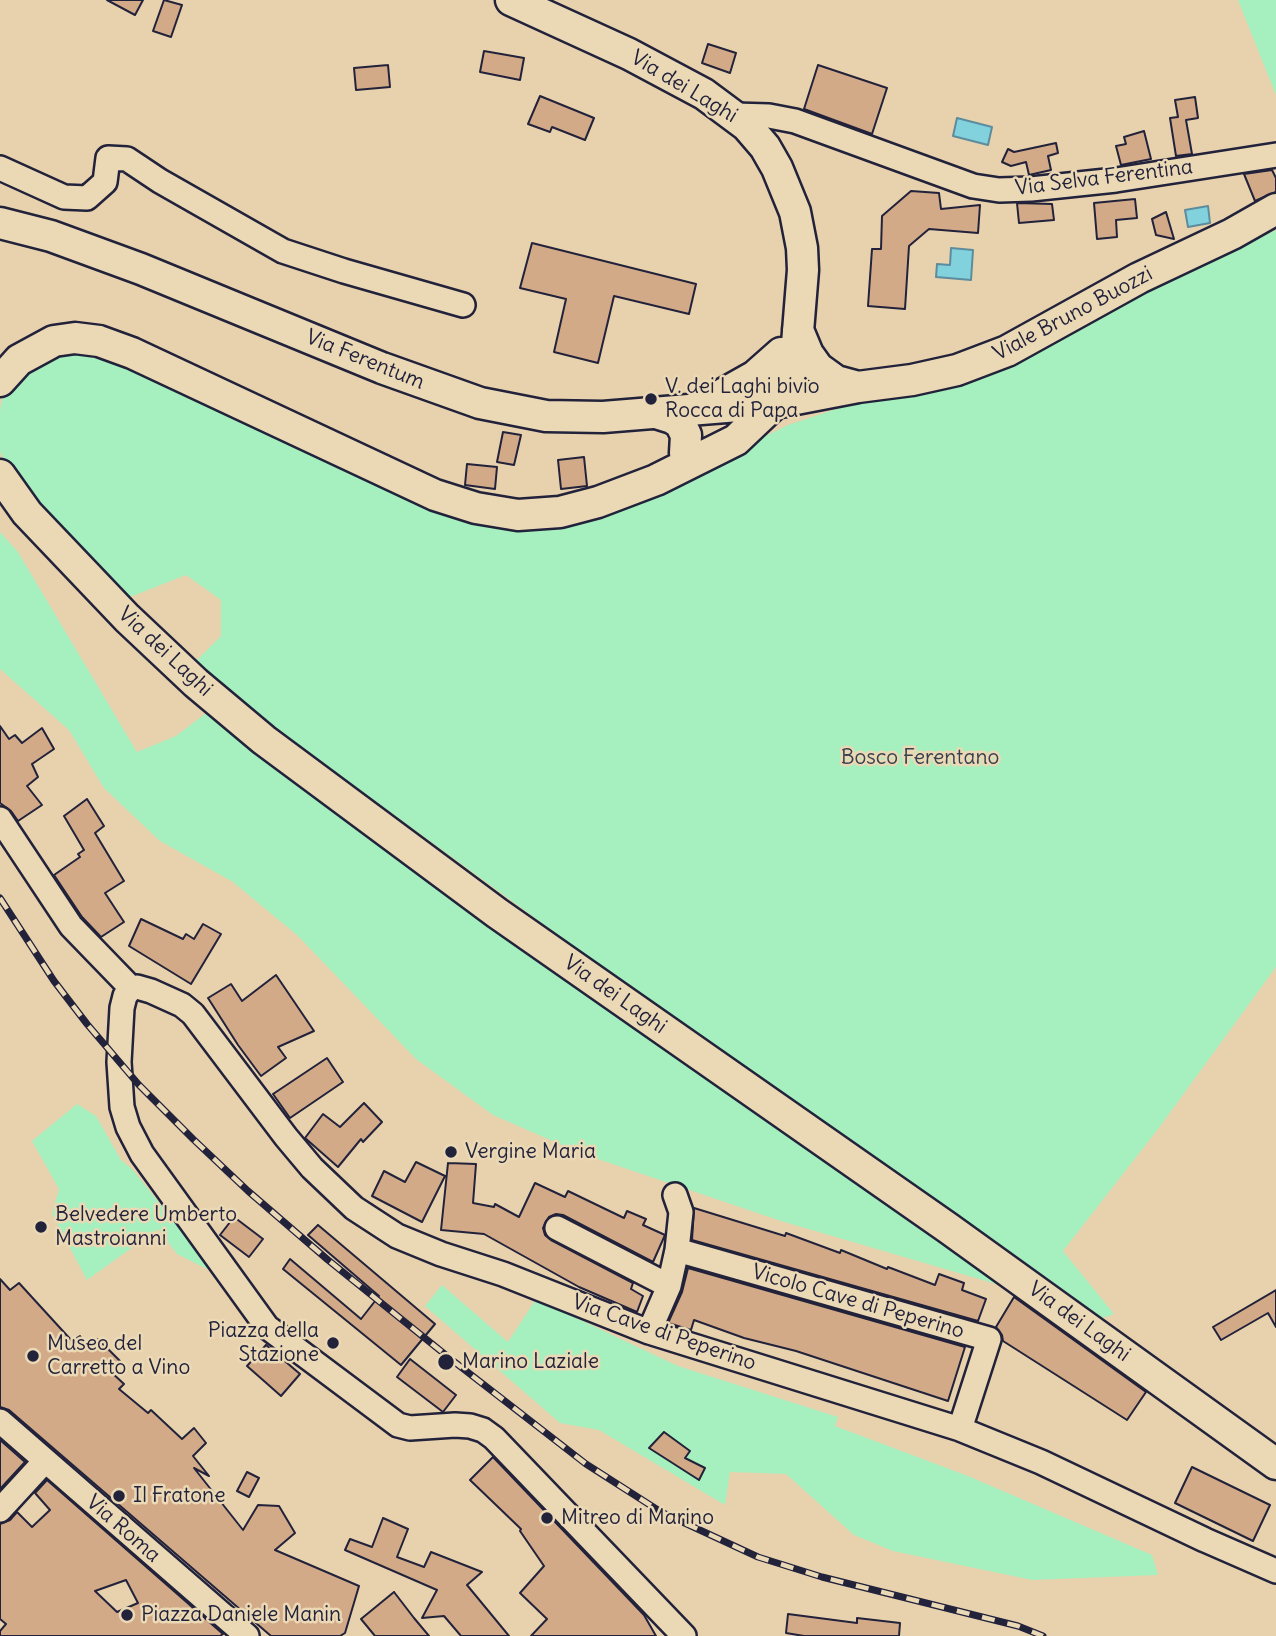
<!DOCTYPE html>
<html>
<head>
<meta charset="utf-8">
<style>
  body { margin:0 }
  canvas { display:block; background:#e8d1ad }
</style>
</head>
<body>
<canvas width="1276" height="1636"></canvas>
<script>
const ctx = document.querySelector('canvas').getContext('2d');
ctx.lineJoin = 'round';
function fill(path, color) {
  ctx.fillStyle = color;
  ctx.fill(path, 'evenodd');
}
function poly(rows) {
  const path = new Path2D();
  for (const r of rows) {
    path.moveTo(r[0], r[1]);
    for (let i = 2; i < r.length; i += 2) path.lineTo(r[i], r[i + 1]);
  }
  return path;
}
function strokePath(path, color, width, dash) {
  ctx.strokeStyle = color;
  ctx.lineWidth = width;
  ctx.lineCap = dash ? 'butt' : 'round';
  ctx.setLineDash(dash || []);
  ctx.stroke(path);
}
function write(font, color, halo, rows, align = 'center') {
  ctx.font = font + ' Delius,sans-serif';
  ctx.lineWidth = 5;
  ctx.setLineDash([]);
  ctx.textBaseline = 'middle';
  ctx.strokeStyle = halo;
  ctx.fillStyle = color;
  for (const [text, x, y, turn = 0] of rows) {
    ctx.save();
    ctx.translate(x, y);
    ctx.rotate((+turn || 0) * Math.PI / 180);
    ctx.textAlign = isNaN(turn) ? turn : align;
    if (halo) ctx.strokeText(text, 0, 0);
    ctx.fillText(text, 0, 0);
    ctx.restore();
  }
}
fill(poly([
  [1238,0,1276,0,1276,95],
  [1276,230,1276,967,1158,1129,1063,1251,1114,1314,1094,1321,1032,1282,191,666,221,636,221,600,186,575,125,599,10,477,0,451,0,411,3,394,13,372,82,343,538,527,597,519,788,425,879,395,974,376],
  [0,532,18,552,137,752,176,736,206,713,1003,1286,781,1221,580,1153,493,1115,416,1059,298,936,233,882,160,841,104,788,69,730,0,669],
  [77,1104,96,1116,121,1160,133,1170,215,1273,177,1254,158,1229,87,1280,52,1214,59,1189,32,1141],
  [442,1285,508,1342,536,1299,678,1366,838,1417,835,1426,968,1476,1152,1555,1158,1575,1032,1580,893,1551,854,1535,786,1474,730,1472,725,1505,599,1430,560,1423,425,1306]
]), '#a6efbe');
const water = poly([
  [957,118,992,127,988,145,953,136,957,118],
  [1208,206,1210,223,1188,227,1185,210,1208,206],
  [951,248,973,250,971,280,936,277,937,264,950,265,951,248]
]);
fill(water, '#82d2de');
strokePath(water, '#5c8c9d', 2);
const building = poly([
  [107,0,143,0,135,15,107,0],
  [164,0,182,5,171,37,153,31,164,0],
  [708,44,736,53,730,73,702,63,708,44],
  [484,51,524,58,520,80,480,72,484,51],
  [388,65,390,87,356,90,354,68,388,65],
  [818,65,887,88,872,134,804,109,818,65],
  [540,96,594,118,585,140,552,127,550,132,528,124,540,96],
  [1195,97,1198,118,1186,120,1192,154,1176,156,1170,118,1178,117,1175,100,1195,97],
  [1144,131,1151,159,1121,165,1116,146,1126,144,1124,137,1144,131],
  [1056,143,1058,153,1048,156,1051,170,1029,175,1026,162,1011,166,1002,162,1008,149,1014,152,1056,143],
  [1272,170,1276,178,1276,192,1255,201,1244,174,1272,170],
  [911,191,939,193,941,209,980,205,978,233,929,229,909,246,905,309,868,306,872,249,881,249,882,216,911,191],
  [1135,199,1137,218,1116,220,1117,237,1097,239,1094,203,1135,199],
  [1017,203,1052,204,1054,220,1019,223,1017,203],
  [1166,212,1174,239,1156,235,1152,219,1166,212],
  [532,243,696,284,689,314,614,296,598,363,554,352,566,299,520,288,532,243],
  [503,432,521,435,514,465,497,462,503,432],
  [584,457,587,486,561,489,558,460,584,457],
  [467,464,497,467,495,489,465,485,467,464],
  [0,726,9,739,15,735,22,743,42,728,54,749,32,764,38,777,27,786,42,805,18,821,11,811,0,803,0,726],
  [87,799,104,826,95,833,124,881,105,893,124,922,101,937,82,917,54,875,80,857,78,854,84,850,64,816,87,799],
  [141,919,183,939,186,934,194,939,203,924,221,934,191,984,129,946,141,919],
  [276,975,314,1031,278,1047,286,1058,261,1076,238,1045,208,998,231,984,242,1001,276,975],
  [327,1058,343,1082,290,1118,273,1094,327,1058],
  [364,1103,382,1122,363,1142,361,1139,338,1167,305,1138,323,1114,340,1127,364,1103],
  [416,1162,445,1176,422,1222,372,1196,384,1171,405,1182,416,1162],
  [448,1163,476,1164,473,1203,494,1207,495,1204,519,1217,535,1183,565,1197,568,1191,624,1218,627,1211,646,1219,643,1225,665,1235,653,1262,563,1215,556,1214,549,1217,543,1228,545,1235,551,1240,633,1283,631,1289,643,1296,637,1312,579,1287,484,1234,441,1230,448,1163],
  [694,1208,785,1236,786,1233,840,1253,841,1250,887,1269,888,1267,935,1285,939,1274,964,1283,962,1290,986,1299,978,1321,692,1240,694,1208],
  [234,1217,263,1239,249,1257,220,1235,234,1217],
  [318,1225,435,1324,401,1365,283,1269,290,1259,361,1319,379,1296,308,1235,318,1225],
  [688,1268,965,1347,948,1401,796,1351,744,1338,694,1320,691,1330,668,1323,682,1292,688,1268],
  [0,1279,10,1290,19,1283,72,1341,80,1336,88,1347,98,1339,120,1361,111,1372,124,1384,119,1389,148,1413,151,1410,182,1439,194,1428,206,1443,193,1456,209,1476,194,1468,243,1530,258,1505,279,1506,295,1533,275,1550,359,1586,345,1633,340,1636,271,1636,9,1410,0,1407,0,1279],
  [1276,1290,1276,1327,1268,1313,1221,1340,1213,1327,1276,1290],
  [1014,1297,1146,1392,1127,1420,1003,1341,1002,1335,996,1327,1014,1297],
  [266,1345,300,1374,281,1396,247,1366,266,1345],
  [410,1359,456,1395,443,1412,397,1377,410,1359],
  [664,1432,690,1451,685,1458,705,1468,699,1480,649,1448,664,1432],
  [0,1440,25,1462,0,1489,0,1440],
  [493,1457,644,1615,656,1636,531,1636,547,1619,520,1593,544,1566,520,1531,521,1529,470,1480,493,1457],
  [1192,1467,1270,1505,1253,1541,1175,1503,1192,1467],
  [247,1472,259,1478,249,1497,237,1491,247,1472],
  [47,1480,223,1634,220,1636,0,1636,0,1631,6,1624,0,1619,0,1524,10,1520,17,1512,32,1527,50,1510,35,1493,47,1480],
  [126,1580,138,1603,117,1612,95,1591,126,1580],
  [383,1518,408,1529,397,1557,424,1567,431,1552,482,1572,467,1585,509,1636,461,1636,444,1616,422,1618,437,1590,345,1550,350,1539,372,1547,383,1518],
  [394,1592,414,1618,429,1636,375,1636,361,1619,394,1592],
  [788,1614,857,1623,857,1618,900,1623,899,1636,804,1636,786,1633,788,1614]
]);
fill(building, '#d3aa88');
strokePath(building, '#22223b', 2);
const minor = poly([
  [734,115,769,116,795,121,973,186,999,190,1031,189,1116,180,1276,155],
  [0,168,64,197,87,198,105,182,108,158,127,159,160,181,283,251,344,271,463,305],
  [0,819,71,926,131,988],
  [557,1228,669,1286],
  [677,1250,989,1339,960,1429],
  [649,1332,669,1286,677,1250,681,1212,675,1195],
  [0,1421,247,1636],
  [0,1510,45,1461],
  [684,1636,494,1438,483,1430,470,1426,455,1425,410,1428,398,1425,267,1327,142,1154,128,1127,122,1107,119,1062,122,1008,125,996,131,988,137,987,151,991,182,1005,193,1014,286,1137,312,1168,354,1208,397,1236,441,1254,503,1274,649,1332,960,1429,1041,1462,1205,1540,1276,1571]
]);
const major = poly([
  [0,223,51,236,141,269,382,368,480,403,546,416,603,417,775,403,858,387,912,380,957,370,1007,351,1139,278,1232,234,1276,209],
  [798,330,808,354,818,368,836,381,858,387],
  [0,381,19,360,54,341,75,338,99,341,132,353,435,495,476,508,518,515,560,512,598,502,656,480,736,440,775,403,791,371,797,344,803,270,802,248,795,212,777,168,765,147,747,126,704,94,629,54,511,0],
  [707,403,755,376,781,353],
  [656,413,672,418,680,423,686,435,685,453],
  [0,475,27,513,127,618,196,683,264,740,497,913,948,1228,1276,1464]
]);
strokePath(minor, '#22223b', 28);
strokePath(major, '#22223b', 35);
strokePath(minor, '#ebd9b6', 23);
strokePath(major, '#ebd9b6', 30);
const rail = poly([
  [0,898,54,981,87,1024,139,1085,193,1139,248,1191,328,1260,452,1360,586,1464,661,1512,758,1557,822,1577,1018,1626,1043,1636]
]);
strokePath(rail, '#22223b', 7);
strokePath(rail, '#ebd9b6', 4.5, [13]);
for (const [x, y, r, color] of [
  [651,399,7,"#22223b"],
  [451,1152,7,"#22223b"],
  [41,1227,7,"#22223b"],
  [333,1343,7,"#22223b"],
  [33,1356,7,"#22223b"],
  [446,1362,9,"#22223b"],
  [119,1496,7,"#22223b"],
  [547,1518,7,"#22223b"],
  [127,1615,7,"#22223b"]
]) {
  const dot = new Path2D();
  dot.arc(x, y, r, 0, 2 * Math.PI);
  ctx.fillStyle = color;
  ctx.fill(dot);
  strokePath(dot, '#ebd9b6', 2.5);
}
write('21px', '#22223b', '#ebd9b6', [
  ["Via dei Laghi",684,87,31],
  ["Via Selva Ferentina",1104,178,-7],
  ["Viale Bruno Buozzi",1073,314,-28],
  ["Via Ferentum",365,360,22],
  ["Via dei Laghi",165,652,43],
  ["Via dei Laghi",615,995,35],
  ["Vicolo Cave di Peperino",858,1302,16],
  ["Via dei Laghi",1079,1322,36],
  ["Via Cave di Peperino",664,1333,19],
  ["Via Roma",123,1529,41]
]);
write('21px', '#22223b', '#ebd9b6', [
  ["V. dei Laghi bivio",665,387],
  ["Rocca di Papa",665,411],
  ["Vergine Maria",465,1152],
  ["Belvedere Umberto",55,1215],
  ["Mastroianni",55,1239],
  ["Piazza della",319,1331,"right"],
  ["Stazione",319,1355,"right"],
  ["Museo del",47,1344],
  ["Carretto a Vino",47,1368],
  ["Marino Laziale",462,1362],
  ["Il Fratone",133,1496],
  ["Mitreo di Marino",561,1518],
  ["Piazza Daniele Manin",141,1615]
], 'left');
write('21px', '#36414f', '#ebd9b6', [
  ["Bosco Ferentano",920,758]
]);
</script>
</body>
</html>
